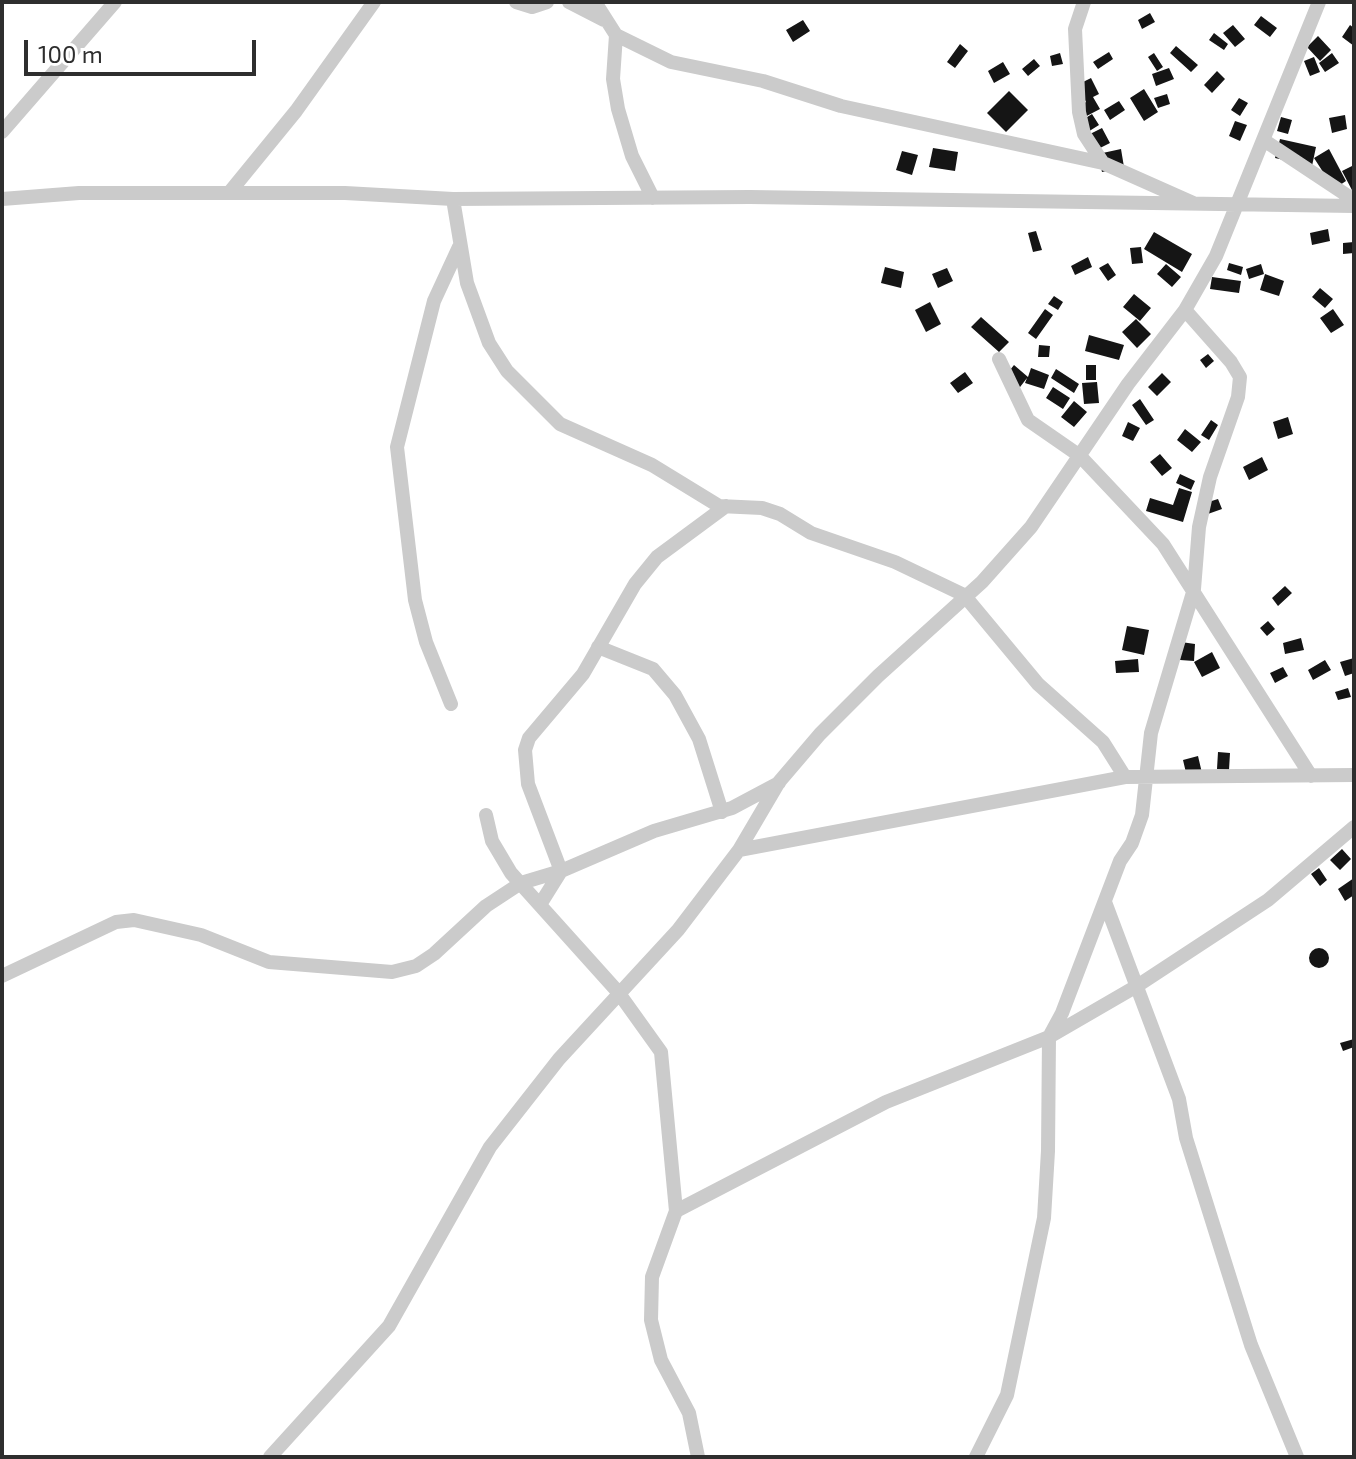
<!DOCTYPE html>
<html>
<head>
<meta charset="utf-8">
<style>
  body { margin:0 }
  #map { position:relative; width:1356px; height:1459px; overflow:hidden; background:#fff; font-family:"Exo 2",sans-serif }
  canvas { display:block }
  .frame { position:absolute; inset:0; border:4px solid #2e2e2e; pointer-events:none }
  .scale { position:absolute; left:24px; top:40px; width:232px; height:36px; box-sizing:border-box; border:4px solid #2e2e2e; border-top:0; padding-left:10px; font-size:24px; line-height:28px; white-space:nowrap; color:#2e2e2e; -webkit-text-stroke:6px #fff; paint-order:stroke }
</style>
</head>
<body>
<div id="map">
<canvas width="1356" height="1459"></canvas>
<div class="frame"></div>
<div class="scale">100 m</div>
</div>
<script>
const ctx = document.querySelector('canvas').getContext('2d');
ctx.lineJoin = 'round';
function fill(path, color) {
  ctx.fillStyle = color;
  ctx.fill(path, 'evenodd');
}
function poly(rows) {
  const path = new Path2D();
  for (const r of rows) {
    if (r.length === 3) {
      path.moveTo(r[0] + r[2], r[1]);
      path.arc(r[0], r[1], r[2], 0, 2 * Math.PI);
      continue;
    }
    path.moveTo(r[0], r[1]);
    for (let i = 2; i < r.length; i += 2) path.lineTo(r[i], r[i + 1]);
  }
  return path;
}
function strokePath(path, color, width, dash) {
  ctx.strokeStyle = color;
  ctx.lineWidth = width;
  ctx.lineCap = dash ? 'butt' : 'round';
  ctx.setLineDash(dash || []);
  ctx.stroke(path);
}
fill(poly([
  [1150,13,1155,22,1142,29,1138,20],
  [1261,16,1277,28,1270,37,1254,25],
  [803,20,810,31,793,42,786,30],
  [1233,25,1245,39,1235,47,1223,33],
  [1350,25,1354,28,1354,46,1342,37],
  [1214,33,1228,44,1224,50,1209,40],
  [1318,36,1331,50,1320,61,1307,47],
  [960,44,968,51,955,68,947,62],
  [1176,46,1198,65,1191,72,1170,53],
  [1109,52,1113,59,1098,69,1093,62],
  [1060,53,1063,64,1052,66,1050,56],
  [1154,53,1163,67,1157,71,1148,57],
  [1332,53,1339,63,1325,72,1319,63],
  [1314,57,1320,72,1310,76,1304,61],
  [1034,59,1040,66,1028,76,1022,69],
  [1003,62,1010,74,994,83,988,71],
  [1169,68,1174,79,1156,86,1152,74],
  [1217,71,1225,79,1212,93,1204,85],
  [1091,78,1099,94,1093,97,1100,109,1079,120,1073,109,1086,102,1077,85],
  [1144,89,1158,112,1144,121,1130,98],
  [1009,91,1028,110,1006,132,987,113],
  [1167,94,1170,104,1158,108,1154,98],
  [1239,98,1248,103,1240,116,1231,110],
  [1119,101,1125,110,1110,120,1104,110],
  [1092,114,1099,125,1083,135,1076,124],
  [1345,115,1347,129,1332,133,1329,118],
  [1281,117,1292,120,1288,134,1277,131],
  [1235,121,1247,125,1240,141,1229,136],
  [1102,128,1110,143,1098,149,1090,134],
  [1280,139,1316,147,1312,166,1275,158],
  [933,148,958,152,955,171,929,167],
  [1121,149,1124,167,1102,172,1098,154],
  [1329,149,1346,181,1334,189,1314,158],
  [902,151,918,155,912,175,896,170],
  [1354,165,1354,194,1342,171],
  [1328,229,1330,241,1312,245,1310,233],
  [1036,231,1042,250,1033,252,1028,233],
  [1154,232,1192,254,1182,272,1144,249],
  [1354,242,1354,253,1343,254,1343,243],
  [1141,247,1143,263,1132,264,1130,248],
  [1088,257,1092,267,1075,275,1071,266],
  [1108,263,1116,275,1108,281,1099,268],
  [1229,263,1243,267,1241,275,1227,270],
  [1166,264,1181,277,1172,287,1157,274],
  [1261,264,1264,274,1249,279,1246,269],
  [885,267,904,272,901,288,881,283],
  [947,268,953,281,938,288,932,274],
  [1265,274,1284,281,1279,296,1260,290],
  [1212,277,1241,281,1239,293,1210,289],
  [1320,288,1333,299,1325,308,1312,297],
  [1134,294,1151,308,1140,321,1123,307],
  [1054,296,1063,302,1058,310,1048,304],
  [930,302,941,324,926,332,915,310],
  [1045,309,1053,315,1036,339,1028,333],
  [1333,309,1344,325,1331,333,1320,318],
  [981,317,1009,342,999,352,971,327],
  [1136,319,1151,334,1137,348,1122,332],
  [1089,335,1124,345,1119,360,1085,351],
  [1039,345,1050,346,1049,357,1038,357],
  [1208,354,1214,361,1206,368,1200,360],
  [1014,365,1028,377,1031,368,1049,375,1044,389,1025,383,1027,378,1017,391,1002,380],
  [1086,365,1096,365,1096,380,1086,380],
  [1056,369,1079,384,1074,393,1051,378],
  [965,372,973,383,958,393,950,383],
  [1162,373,1171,382,1157,396,1148,387],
  [1097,382,1099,403,1084,404,1082,383],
  [1053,387,1070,398,1063,409,1046,398],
  [1140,399,1154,420,1146,425,1132,405],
  [1074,401,1087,412,1074,427,1061,417],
  [1288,417,1293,434,1278,439,1273,422],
  [1211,420,1218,425,1209,440,1201,435],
  [1128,422,1140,428,1133,441,1122,436],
  [1185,429,1201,442,1192,452,1177,440],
  [1160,454,1172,468,1162,476,1150,462],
  [1262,457,1268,470,1249,480,1243,467],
  [1180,474,1195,481,1191,490,1176,483],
  [1179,488,1192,492,1183,522,1146,511,1150,498,1173,505],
  [1218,499,1222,509,1205,515,1202,504],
  [1285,586,1292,593,1278,606,1272,598],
  [1268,621,1275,629,1267,636,1260,628],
  [1127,626,1149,630,1144,655,1122,650],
  [1301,638,1304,650,1285,654,1283,643],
  [1181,642,1195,644,1194,661,1180,660],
  [1212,652,1220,668,1202,677,1194,662],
  [1354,658,1354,673,1345,676,1340,662],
  [1138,659,1139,672,1116,673,1115,661],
  [1325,660,1331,670,1313,680,1308,670],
  [1283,667,1288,676,1275,683,1270,673],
  [1348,688,1351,697,1338,700,1335,692],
  [1218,752,1230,753,1229,770,1217,769],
  [1198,756,1202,773,1187,777,1183,760],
  [1342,849,1351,859,1340,870,1330,860],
  [1319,868,1327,880,1320,886,1311,874],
  [1354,878,1354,895,1345,901,1338,889],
  [1319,958,10],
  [1354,1039,1354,1047,1343,1051,1340,1043]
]), '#151515');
strokePath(poly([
  [516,2,532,7,547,2],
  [569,2,604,20],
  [595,2,616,35,671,62,763,81,841,106,1103,163,1193,203],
  [1084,2,1075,29,1079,112,1084,134,1103,163],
  [616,35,613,79,618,109,632,156,653,198],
  [2,132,115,2],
  [1265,141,1354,200],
  [229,193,296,111,374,2],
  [2,199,79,193,345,193,453,199,750,197,1354,206],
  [453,199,467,283,489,343,507,371,560,424,652,465,719,506,762,508,780,514,811,533,895,562,964,595,1038,684,1103,742,1125,777],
  [999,359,1028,420,1080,456,1163,544,1311,776],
  [598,647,653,669,675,695,699,739,722,812],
  [451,704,426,642,415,600,397,447,434,301,459,247],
  [486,815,492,841,511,873,618,992,661,1052,676,1211,652,1277,651,1320,661,1360,689,1413,698,1457],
  [739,850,1125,777,1354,775],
  [561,871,528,784,525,750,529,738,583,674,635,584,657,557,726,506],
  [1105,902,1179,1099,1186,1138,1251,1345,1297,1457],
  [541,903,561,871],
  [2,976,116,922,134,920,201,935,269,962,392,972,416,966,434,954,486,906,521,883,561,871,654,831,732,808,779,783],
  [676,1211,886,1102,1049,1037,1137,986,1268,900,1354,827],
  [270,1457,389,1326,490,1147,559,1059,678,930,739,850,779,782,820,734,878,676,982,582,1031,527,1128,384,1185,310,1216,256,1319,2],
  [976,1457,1007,1395,1044,1218,1048,1151,1049,1037,1062,1013,1120,861,1132,843,1142,815,1151,733,1194,589,1199,527,1210,477,1238,397,1240,377,1231,362,1185,310]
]), '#cbcbcb', 14);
</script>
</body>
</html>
